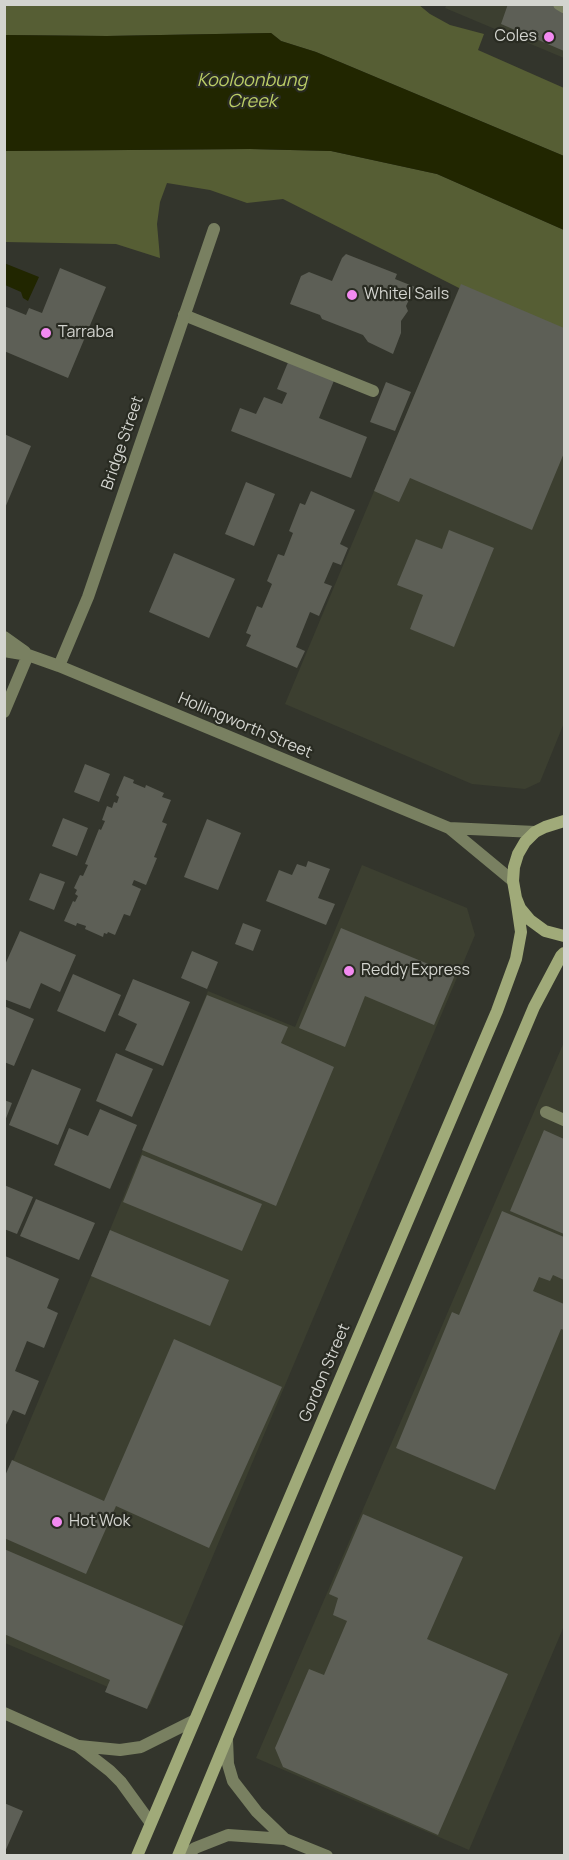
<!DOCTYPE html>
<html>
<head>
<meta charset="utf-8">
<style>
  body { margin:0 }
  #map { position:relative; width:569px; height:1860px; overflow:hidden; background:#33352c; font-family:Manrope,sans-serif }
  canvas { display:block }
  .frame { position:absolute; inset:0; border:6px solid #d3d4cf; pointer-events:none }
</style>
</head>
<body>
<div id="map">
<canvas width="569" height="1860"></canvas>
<div class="frame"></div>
</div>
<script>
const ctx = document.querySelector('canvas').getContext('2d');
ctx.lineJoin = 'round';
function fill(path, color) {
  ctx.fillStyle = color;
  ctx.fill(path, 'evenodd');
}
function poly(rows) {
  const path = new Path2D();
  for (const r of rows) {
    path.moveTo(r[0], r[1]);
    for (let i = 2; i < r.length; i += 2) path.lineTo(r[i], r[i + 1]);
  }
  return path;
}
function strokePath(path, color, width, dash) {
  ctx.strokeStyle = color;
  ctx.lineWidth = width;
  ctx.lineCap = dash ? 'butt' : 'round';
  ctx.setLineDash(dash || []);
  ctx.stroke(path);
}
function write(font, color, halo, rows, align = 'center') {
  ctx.font = font + ' Manrope,sans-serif';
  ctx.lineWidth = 4.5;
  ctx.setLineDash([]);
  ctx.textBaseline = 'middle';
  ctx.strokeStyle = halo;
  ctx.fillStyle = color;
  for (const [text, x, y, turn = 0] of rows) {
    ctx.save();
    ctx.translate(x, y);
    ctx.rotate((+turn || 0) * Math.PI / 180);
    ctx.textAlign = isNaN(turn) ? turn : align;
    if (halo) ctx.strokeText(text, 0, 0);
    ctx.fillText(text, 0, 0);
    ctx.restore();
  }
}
fill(poly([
  [447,4,564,5,564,58,445,8],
  [459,288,564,331,564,723,540,782,525,789,472,784,285,704],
  [362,865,467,908,475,935,150,1705,5,1643,5,1480,91,1276,208,991,295,1027],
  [564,1042,564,1626,469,1850,256,1758]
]), '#3c3f30');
fill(poly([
  [5,5,419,5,430,14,450,25,484,34,478,50,564,88,564,156,316,52,281,41,271,33,107,36,5,35],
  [250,149,331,151,437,174,564,230,564,330,459,288,283,199,247,203,210,190,167,183,160,202,157,224,160,258,116,244,5,242,5,151]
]), '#565e34');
fill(poly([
  [271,33,281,41,316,52,564,156,564,230,437,174,331,151,250,149,5,151,5,35,107,36],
  [4,263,39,277,28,301,23,298,21,292,5,285]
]), '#212600');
fill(poly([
  [508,4,564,4,564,51,501,24],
  [346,254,397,274,395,279,415,287,406,306,408,311,401,321,401,333,393,354,368,342,363,335,322,319,320,315,290,304,301,276,309,272,332,281,342,258],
  [60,268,106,287,68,378,4,351,4,306,26,315,29,308,42,313],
  [461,284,564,328,564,453,532,530,410,478,399,502,374,491],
  [289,360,335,378,319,418,367,437,351,478,231,431,240,408,256,414,264,397,282,404,287,393,277,389],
  [386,382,411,392,395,431,370,422],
  [4,434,31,446,5,508,4,508],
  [246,482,275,494,254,546,225,534],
  [311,491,355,510,340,544,348,548,341,565,333,562,324,583,332,586,319,616,310,612,296,647,305,651,297,668,246,646,251,635,246,633,257,606,262,608,272,584,267,581,278,554,284,556,293,533,289,531,300,503,305,505],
  [449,530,494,548,454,647,410,629,423,595,397,585,416,539,442,549],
  [174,553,235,579,209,638,149,612],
  [85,764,110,774,99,802,74,792],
  [124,776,134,780,133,783,145,788,146,785,164,793,162,797,171,800,162,822,167,824,154,857,157,858,146,885,134,880,132,885,141,889,130,916,124,914,115,935,108,932,107,934,104,933,103,937,85,929,86,926,77,923,76,926,64,921,73,901,75,902,78,896,75,894,77,890,74,888,80,875,83,876,88,865,85,864,99,829,101,830,105,821,102,820,107,806,112,808,114,802,117,803,119,797,116,795],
  [63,818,88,828,77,856,52,846],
  [207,819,241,833,218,890,184,877],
  [308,861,330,869,318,898,335,904,326,925,266,901,279,870,292,875,297,864,306,867],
  [40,873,65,882,54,910,29,900],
  [243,923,261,930,253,951,235,944],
  [341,928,455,975,434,1025,365,996,345,1047,299,1028],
  [20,931,76,955,60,992,41,983,30,1009,4,999,4,967],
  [192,951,218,962,207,989,181,978],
  [73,974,121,995,105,1032,57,1011],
  [133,979,190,1002,163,1066,125,1050,137,1024,118,1015],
  [207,995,288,1027,281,1043,334,1067,276,1206,142,1150],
  [4,1006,34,1019,14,1066,4,1062],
  [116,1053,153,1069,132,1117,96,1101],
  [32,1069,81,1089,58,1145,9,1125],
  [4,1100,12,1103,5,1121,4,1121],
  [100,1109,137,1125,110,1189,54,1165,69,1128,88,1136],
  [544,1130,564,1139,564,1234,510,1211],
  [142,1155,262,1204,242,1251,123,1202],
  [4,1185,33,1197,17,1234,4,1229],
  [36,1199,95,1223,79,1260,20,1236],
  [502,1211,564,1237,564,1280,553,1275,550,1281,539,1277,533,1291,564,1304,564,1330,561,1329,495,1490,396,1448,452,1312,459,1315],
  [110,1230,229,1280,210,1326,91,1276],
  [5,1256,59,1279,47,1308,58,1313,44,1348,27,1341,15,1371,39,1381,25,1415,13,1410,4,1429],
  [174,1339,282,1387,209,1548,116,1506,86,1574,4,1538,4,1478,12,1460,104,1501],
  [363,1514,463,1557,427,1639,508,1674,438,1835,283,1767,275,1748,309,1669,324,1675,347,1621,333,1615,338,1598,329,1594],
  [4,1549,183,1626,147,1709,105,1692,110,1680,4,1634],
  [4,1803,23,1811,4,1854]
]), '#5d5f56');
strokePath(poly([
  [559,4,564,7],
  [184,315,373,391],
  [546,1112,564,1120]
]), '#798061', 12);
strokePath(poly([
  [4,637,25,652],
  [4,651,28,655,59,666,449,828,513,881],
  [59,666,88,597,214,229],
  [4,712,28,655],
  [449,828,535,832],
  [4,1713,78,1746,110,1771,121,1782,150,1822],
  [227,1739,228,1764,233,1781,257,1812,285,1839],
  [79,1746,120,1750,141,1747,193,1721],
  [185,1856,195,1848,228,1835,285,1839,327,1856]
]), '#798061', 12);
strokePath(poly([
  [564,821,545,827,535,832,525,842,518,854,514,867,513,881,516,898,520,908,530,920,545,931,564,936],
  [137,1856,497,1011,516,959,521,932,516,898],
  [178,1856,339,1468,534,1007,561,956,564,953]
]), '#a0aa79', 12);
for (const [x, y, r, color] of [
  [549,37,6,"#f38af1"],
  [352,295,6,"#f38af1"],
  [46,333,6,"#f38af1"],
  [349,971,6,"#f38af1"],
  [57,1522,6,"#f38af1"]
]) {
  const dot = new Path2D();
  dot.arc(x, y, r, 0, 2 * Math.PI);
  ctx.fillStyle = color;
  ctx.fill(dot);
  strokePath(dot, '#292b22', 2);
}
write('16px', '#d3d4cf', '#292b22', [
  ["Coles",537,37,"right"],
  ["Whitel Sails",364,295],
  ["Tarraba",58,333],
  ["Reddy Express",361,971],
  ["Hot Wok",69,1522]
], 'left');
write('16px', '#d3d4cf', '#292b22', [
  ["Bridge Street",123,443,-71],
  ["Hollingworth Street",245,726,23],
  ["Gordon Street",325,1373,-67]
]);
write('italic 18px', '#bbcd66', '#292b22', [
  ["Kooloonbung",252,81],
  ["Creek",252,102]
]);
</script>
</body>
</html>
